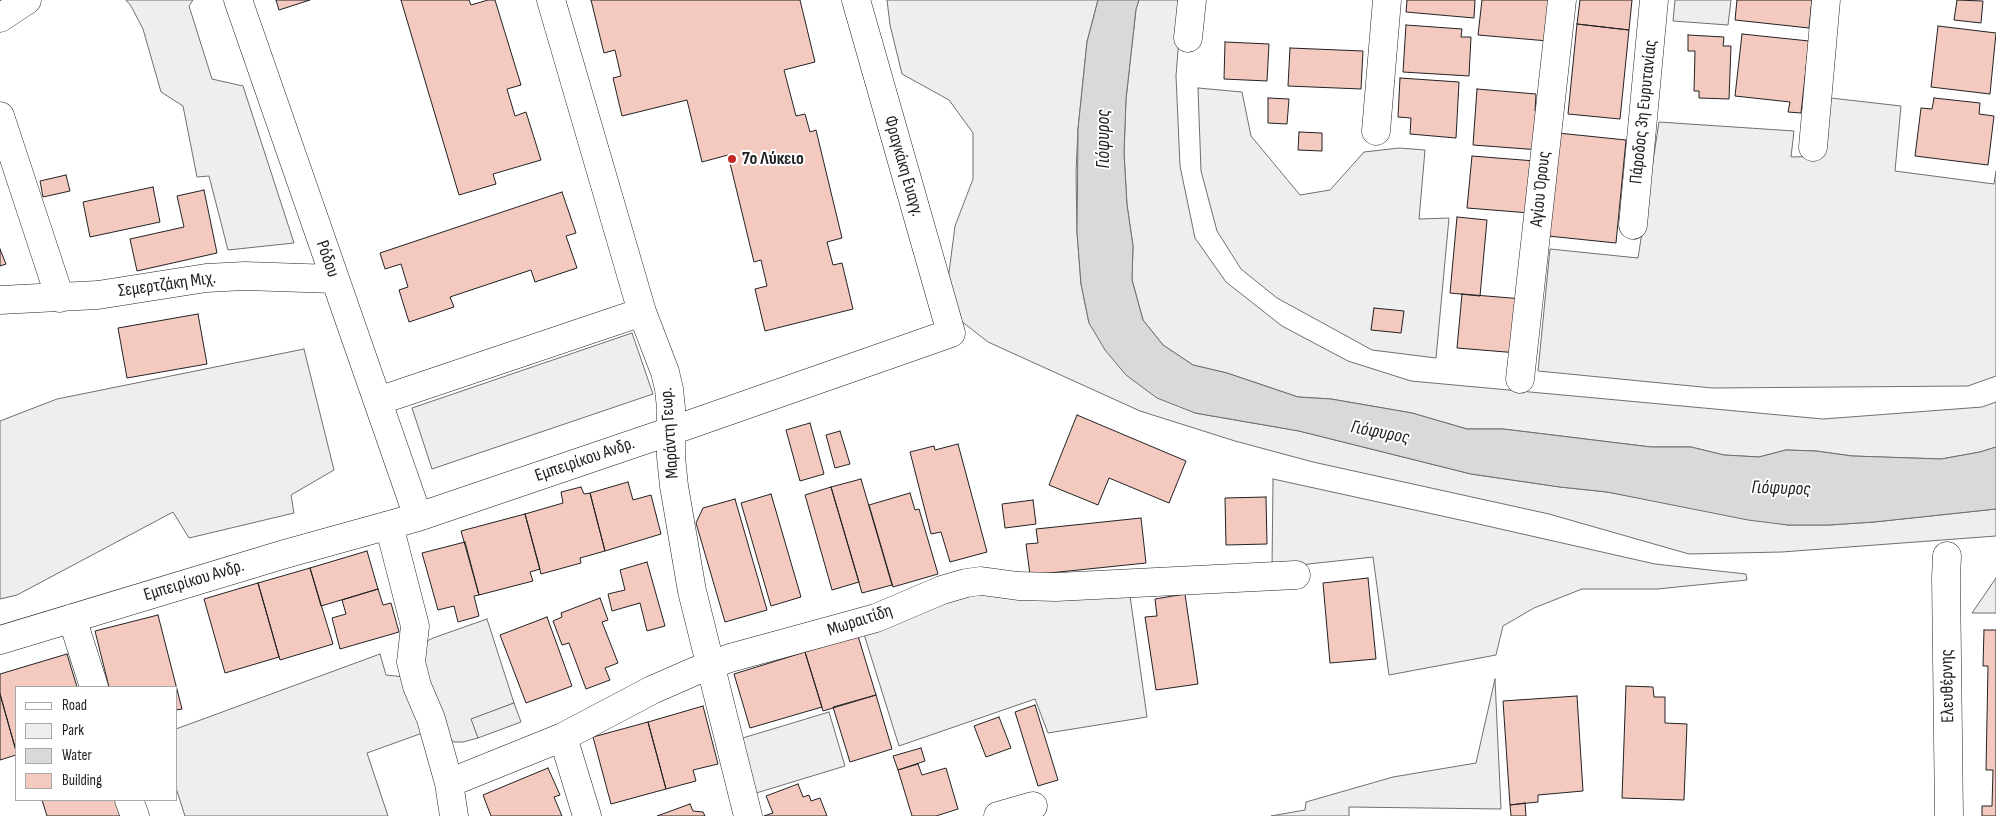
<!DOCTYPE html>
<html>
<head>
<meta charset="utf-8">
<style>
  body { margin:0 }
  #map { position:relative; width:1996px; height:816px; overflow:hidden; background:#fff; font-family:"Sofia Sans Condensed",sans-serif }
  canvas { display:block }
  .legend { position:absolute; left:15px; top:686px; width:162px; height:115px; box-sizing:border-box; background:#fff; border:1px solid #a7a7a7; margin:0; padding:6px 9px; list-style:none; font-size:15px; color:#222 }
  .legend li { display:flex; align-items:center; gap:10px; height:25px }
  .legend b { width:25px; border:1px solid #a7a7a7 }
</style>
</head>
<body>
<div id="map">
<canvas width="1996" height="816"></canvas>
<ul class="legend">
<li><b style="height:6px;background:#fff"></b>Road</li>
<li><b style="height:14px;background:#eee"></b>Park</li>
<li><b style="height:14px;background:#d9d9d9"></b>Water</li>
<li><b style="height:14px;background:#f3c9c0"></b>Building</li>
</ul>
</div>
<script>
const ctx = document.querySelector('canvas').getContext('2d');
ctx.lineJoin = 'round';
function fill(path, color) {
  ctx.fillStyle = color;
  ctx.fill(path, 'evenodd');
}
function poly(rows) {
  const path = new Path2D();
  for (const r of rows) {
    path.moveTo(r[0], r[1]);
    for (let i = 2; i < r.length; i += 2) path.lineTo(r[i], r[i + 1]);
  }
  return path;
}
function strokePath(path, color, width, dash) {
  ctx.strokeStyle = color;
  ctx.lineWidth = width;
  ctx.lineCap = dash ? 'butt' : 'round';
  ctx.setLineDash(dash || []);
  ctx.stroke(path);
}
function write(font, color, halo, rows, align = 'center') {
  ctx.font = font + ' "Sofia Sans Condensed",sans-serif';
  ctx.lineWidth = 4;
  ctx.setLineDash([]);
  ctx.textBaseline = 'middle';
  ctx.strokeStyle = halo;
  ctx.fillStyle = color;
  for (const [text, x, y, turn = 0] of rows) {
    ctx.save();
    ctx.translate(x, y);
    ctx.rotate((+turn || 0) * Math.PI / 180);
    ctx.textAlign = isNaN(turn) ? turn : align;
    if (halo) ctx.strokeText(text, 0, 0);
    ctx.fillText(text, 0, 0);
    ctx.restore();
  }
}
const green = poly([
  [126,0,193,0,189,6,212,79,243,86,294,243,228,250,209,176,197,177,183,106,161,92,143,29,131,6,126,0],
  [887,0,1098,0,1087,42,1078,129,1076,173,1077,232,1081,284,1089,323,1195,413,1299,431,1471,474,1560,487,1607,492,1788,525,1829,525,1874,522,1996,509,1996,536,1782,552,1689,554,1549,514,1313,462,1235,441,1140,411,988,342,956,317,948,280,955,226,973,179,973,133,949,100,902,74,890,25,887,0],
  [1139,0,1182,0,1176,76,1180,166,1195,238,1226,282,1282,326,1348,361,1411,381,1823,419,1982,407,1996,402,1996,447,1980,452,1941,459,1852,456,1816,451,1786,450,1759,457,1724,455,1691,447,1651,447,1503,429,1467,429,1412,413,1331,399,1298,397,1227,373,1193,365,1163,345,1143,320,1132,280,1133,246,1127,205,1124,153,1126,99,1136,9,1139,0],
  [1675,0,1731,0,1728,25,1673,21,1675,0],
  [1198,88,1242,92,1251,136,1300,195,1330,190,1364,152,1399,148,1425,150,1419,219,1449,218,1436,358,1372,350,1277,298,1241,269,1217,231,1201,171,1198,88],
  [1831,98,1901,106,1895,171,1994,184,1996,171,1996,376,1968,386,1712,388,1538,371,1550,249,1638,258,1659,122,1794,131,1791,157,1824,156,1831,98],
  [632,333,653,394,432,469,412,408,632,333],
  [304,349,334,470,291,495,294,513,189,538,173,512,17,595,0,599,0,421,57,399,304,349],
  [1273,479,1474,523,1655,564,1746,574,1747,580,1657,589,1582,589,1534,608,1503,626,1496,655,1389,675,1373,557,1272,568,1273,479],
  [1996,578,1996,613,1972,613,1996,578],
  [980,592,1130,596,1147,717,1048,733,1035,699,899,746,863,631,980,592],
  [487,619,514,703,472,719,478,738,463,742,454,742,443,735,419,653,423,643,433,638,487,619],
  [380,654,386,675,404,677,428,731,367,753,388,816,185,816,176,788,176,729,380,654],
  [1495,679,1501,809,1349,807,1349,816,1271,816,1305,810,1306,802,1393,777,1476,763,1495,679],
  [829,712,845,766,753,794,736,740,829,712]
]);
fill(green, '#eee');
strokePath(green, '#6f6f6f', 1);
const parking = poly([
  [514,703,521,722,478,738,471,719,514,703]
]);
fill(parking, '#ededed');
strokePath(parking, '#6f6f6f', 1);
const water = poly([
  [1098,0,1139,0,1136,9,1126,99,1124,153,1127,205,1133,246,1132,280,1143,320,1163,345,1193,365,1227,373,1298,397,1331,399,1412,413,1467,429,1503,429,1651,447,1691,447,1724,455,1759,457,1786,450,1816,451,1852,456,1941,459,1980,452,1996,447,1996,509,1874,522,1829,525,1788,525,1748,520,1607,492,1560,487,1471,474,1299,431,1195,413,1157,398,1126,375,1105,350,1089,323,1081,284,1077,232,1078,129,1087,42,1098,0]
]);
fill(water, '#d9d9d9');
strokePath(water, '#6f6f6f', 1);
const building = poly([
  [276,0,310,0,279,10,276,0],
  [401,0,469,0,471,5,488,0,495,0,521,85,507,89,515,116,526,112,541,160,493,174,496,184,459,195,401,0],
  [591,0,800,0,815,62,784,70,796,116,805,114,810,132,816,130,842,238,827,242,833,265,842,263,853,309,765,331,755,289,767,286,761,260,754,262,728,155,702,162,687,100,622,116,613,78,621,76,615,50,604,53,591,0],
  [1407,0,1475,0,1474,18,1406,12,1407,0],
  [1482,0,1552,0,1548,41,1478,35,1482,0],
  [1580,0,1632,0,1629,30,1577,24,1580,0],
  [1737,0,1812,0,1809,28,1735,20,1737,0],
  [1957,0,1983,1,1981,23,1954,20,1957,0],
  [1577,24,1629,30,1620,119,1568,114,1577,24],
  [1406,25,1462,29,1461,37,1471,37,1469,76,1403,72,1406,25],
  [1938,26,1996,33,1990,94,1931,87,1938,26],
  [1742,34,1809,41,1801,113,1788,112,1790,102,1735,96,1742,34],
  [1688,35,1724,37,1723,46,1731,46,1729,99,1699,98,1699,91,1694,91,1695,51,1688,51,1688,35],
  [1225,42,1269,44,1267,81,1224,79,1225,42],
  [1290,48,1363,51,1361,89,1288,86,1290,48],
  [1400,78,1459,82,1456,138,1410,134,1411,118,1398,117,1400,78],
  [1477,89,1536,94,1535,111,1543,112,1540,150,1473,145,1477,89],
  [1268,98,1289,99,1287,124,1268,123,1268,98],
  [1934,98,1980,103,1979,114,1994,116,1988,165,1915,156,1921,108,1932,109,1934,98],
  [1299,132,1322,133,1322,151,1298,150,1299,132],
  [1558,133,1626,140,1616,243,1548,236,1558,133],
  [1472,156,1535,161,1530,213,1467,208,1472,156],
  [66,175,70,191,43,197,40,181,66,175],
  [153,187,160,222,90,237,83,202,153,187],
  [204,190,217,253,137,271,130,239,184,227,177,196,204,190],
  [562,192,576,233,566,236,577,268,535,282,531,270,450,297,454,307,409,322,399,290,408,287,401,264,385,269,380,253,562,192],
  [1457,217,1487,220,1480,296,1450,293,1457,217],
  [0,249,6,264,0,266,0,249],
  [1462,294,1523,299,1518,353,1457,348,1462,294],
  [1374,308,1404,311,1401,333,1371,330,1374,308],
  [198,314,207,364,127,378,118,328,198,314],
  [1077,415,1186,461,1169,503,1109,478,1098,505,1049,485,1077,415],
  [810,423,824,474,800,481,786,430,810,423],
  [840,431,850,464,835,468,826,435,840,431],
  [958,444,987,552,950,562,941,532,931,534,910,452,934,446,935,450,958,444],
  [861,479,892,585,862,593,831,487,861,479],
  [628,482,633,500,651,495,661,534,605,551,590,493,628,482],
  [581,487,584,494,590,493,605,551,580,558,581,563,541,574,525,514,563,503,561,492,581,487],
  [831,487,859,582,832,590,805,495,831,487],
  [910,493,915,510,919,509,938,574,893,587,869,505,910,493],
  [771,494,801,597,771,606,741,503,771,494],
  [1266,497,1267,544,1226,545,1225,498,1266,497],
  [735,499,767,610,725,622,696,523,703,508,735,499],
  [1033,500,1036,524,1005,528,1002,504,1033,500],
  [525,514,540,569,530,572,533,581,479,595,461,531,525,514],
  [1141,518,1146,563,1030,575,1026,544,1038,543,1036,529,1141,518],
  [465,542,479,595,474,596,479,616,458,622,454,606,438,610,422,553,465,542],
  [367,551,378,589,321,606,310,568,367,551],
  [647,562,665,626,647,631,640,603,612,611,608,594,625,590,620,570,647,562],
  [310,568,333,644,280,660,258,583,310,568],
  [1368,578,1376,659,1330,663,1323,583,1368,578],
  [258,583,279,657,225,673,204,599,258,583],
  [378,589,383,605,391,603,399,632,340,649,332,618,346,614,342,600,378,589],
  [1185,594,1198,684,1156,690,1145,617,1157,616,1155,599,1185,594],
  [600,598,608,620,602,622,618,663,605,668,610,680,586,689,569,643,562,645,553,621,562,617,561,613,600,598],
  [158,615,182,709,176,710,176,687,109,687,95,631,158,615],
  [547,617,572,686,526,703,500,635,547,617],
  [1984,630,1996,630,1996,816,1982,816,1982,806,1992,806,1993,770,1986,770,1988,666,1983,666,1984,630],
  [858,636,876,695,823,711,805,652,858,636],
  [805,652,822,707,750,728,734,674,805,652],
  [67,654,77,687,16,687,16,751,0,694,0,674,67,654],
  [1626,686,1653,687,1654,697,1665,697,1665,723,1687,724,1684,800,1622,798,1626,686],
  [0,694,16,751,16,755,0,760,0,694],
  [876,695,892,749,850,762,833,707,876,695],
  [1577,696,1583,791,1538,795,1538,802,1510,805,1503,701,1577,696],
  [1035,705,1058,780,1038,786,1015,712,1035,705],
  [703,706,718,764,693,770,696,781,666,789,648,722,703,706],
  [999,717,1011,748,986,757,974,726,999,717],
  [648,722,666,789,611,804,593,737,648,722],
  [921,748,925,761,898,770,893,756,921,748],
  [918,764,922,775,946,768,958,809,936,816,912,816,898,770,918,764],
  [548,768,560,795,554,797,562,816,491,816,483,795,548,768],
  [798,784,803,797,809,795,811,801,820,798,827,816,764,816,773,813,766,796,798,784],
  [42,800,115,800,120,816,47,816,42,800],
  [1525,803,1526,816,1511,816,1510,805,1525,803],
  [690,804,693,811,703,812,705,816,657,816,690,804]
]);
fill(building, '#f3c9c0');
strokePath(building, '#222', 1);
const minor = poly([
  [238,0,418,517],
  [551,0,642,312,665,372,669,389,671,408,671,457,674,486,692,591,748,816],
  [0,18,27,0],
  [1188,38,1192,0],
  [0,116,60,298],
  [1376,131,1387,0],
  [1813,147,1826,0],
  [1633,225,1654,0],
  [0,300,98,295,206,278,245,276,334,279],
  [1520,379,1562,0],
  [378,401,642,312],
  [389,525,415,626,411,662,417,686,431,719,449,783,454,816],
  [1947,556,1946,578,1949,816],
  [72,618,94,687],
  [0,640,285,554,418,517,671,431,951,333,856,0],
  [563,737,587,816],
  [449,783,563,737,652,690,693,672,730,658,876,618,942,590,966,583,981,581,1018,586,1056,587,1296,575],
  [129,800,135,816],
  [998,816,1033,806]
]);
strokePath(minor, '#222', 29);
strokePath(minor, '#fff', 28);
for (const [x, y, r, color] of [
  [732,159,5,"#c62828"]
]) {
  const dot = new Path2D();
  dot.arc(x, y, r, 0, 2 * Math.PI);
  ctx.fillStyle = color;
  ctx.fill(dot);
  strokePath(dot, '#fff', 2);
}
write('18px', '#222', '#fff', [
  ["Πάροδος 3η Ευρυτανίας",1644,112,-84],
  ["Φραγκάκη Ευαγγ.",903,166,74],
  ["Αγίου Όρους",1541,189,-84],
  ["Ρόδου",327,259,71],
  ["Σεμερτζάκη Μιχ.",167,285,-8],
  ["Μαράντη Γεωρ.",670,433,-94],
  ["Εμπειρίκου Ανδρ.",585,460,-19],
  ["Εμπειρίκου Ανδρ.",194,581,-17],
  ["Μωραιτίδη",860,621,-18],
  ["Ελευθέρνης",1948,686,-91]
]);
write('bold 18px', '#222', '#fff', [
  ["7o Λύκειο",742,159]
], 'left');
write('italic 19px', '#222', '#fff', [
  ["Γιόφυρος",1104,139,-90],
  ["Γιόφυρος",1380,433,11],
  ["Γιόφυρος",1781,489,2]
]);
</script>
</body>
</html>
